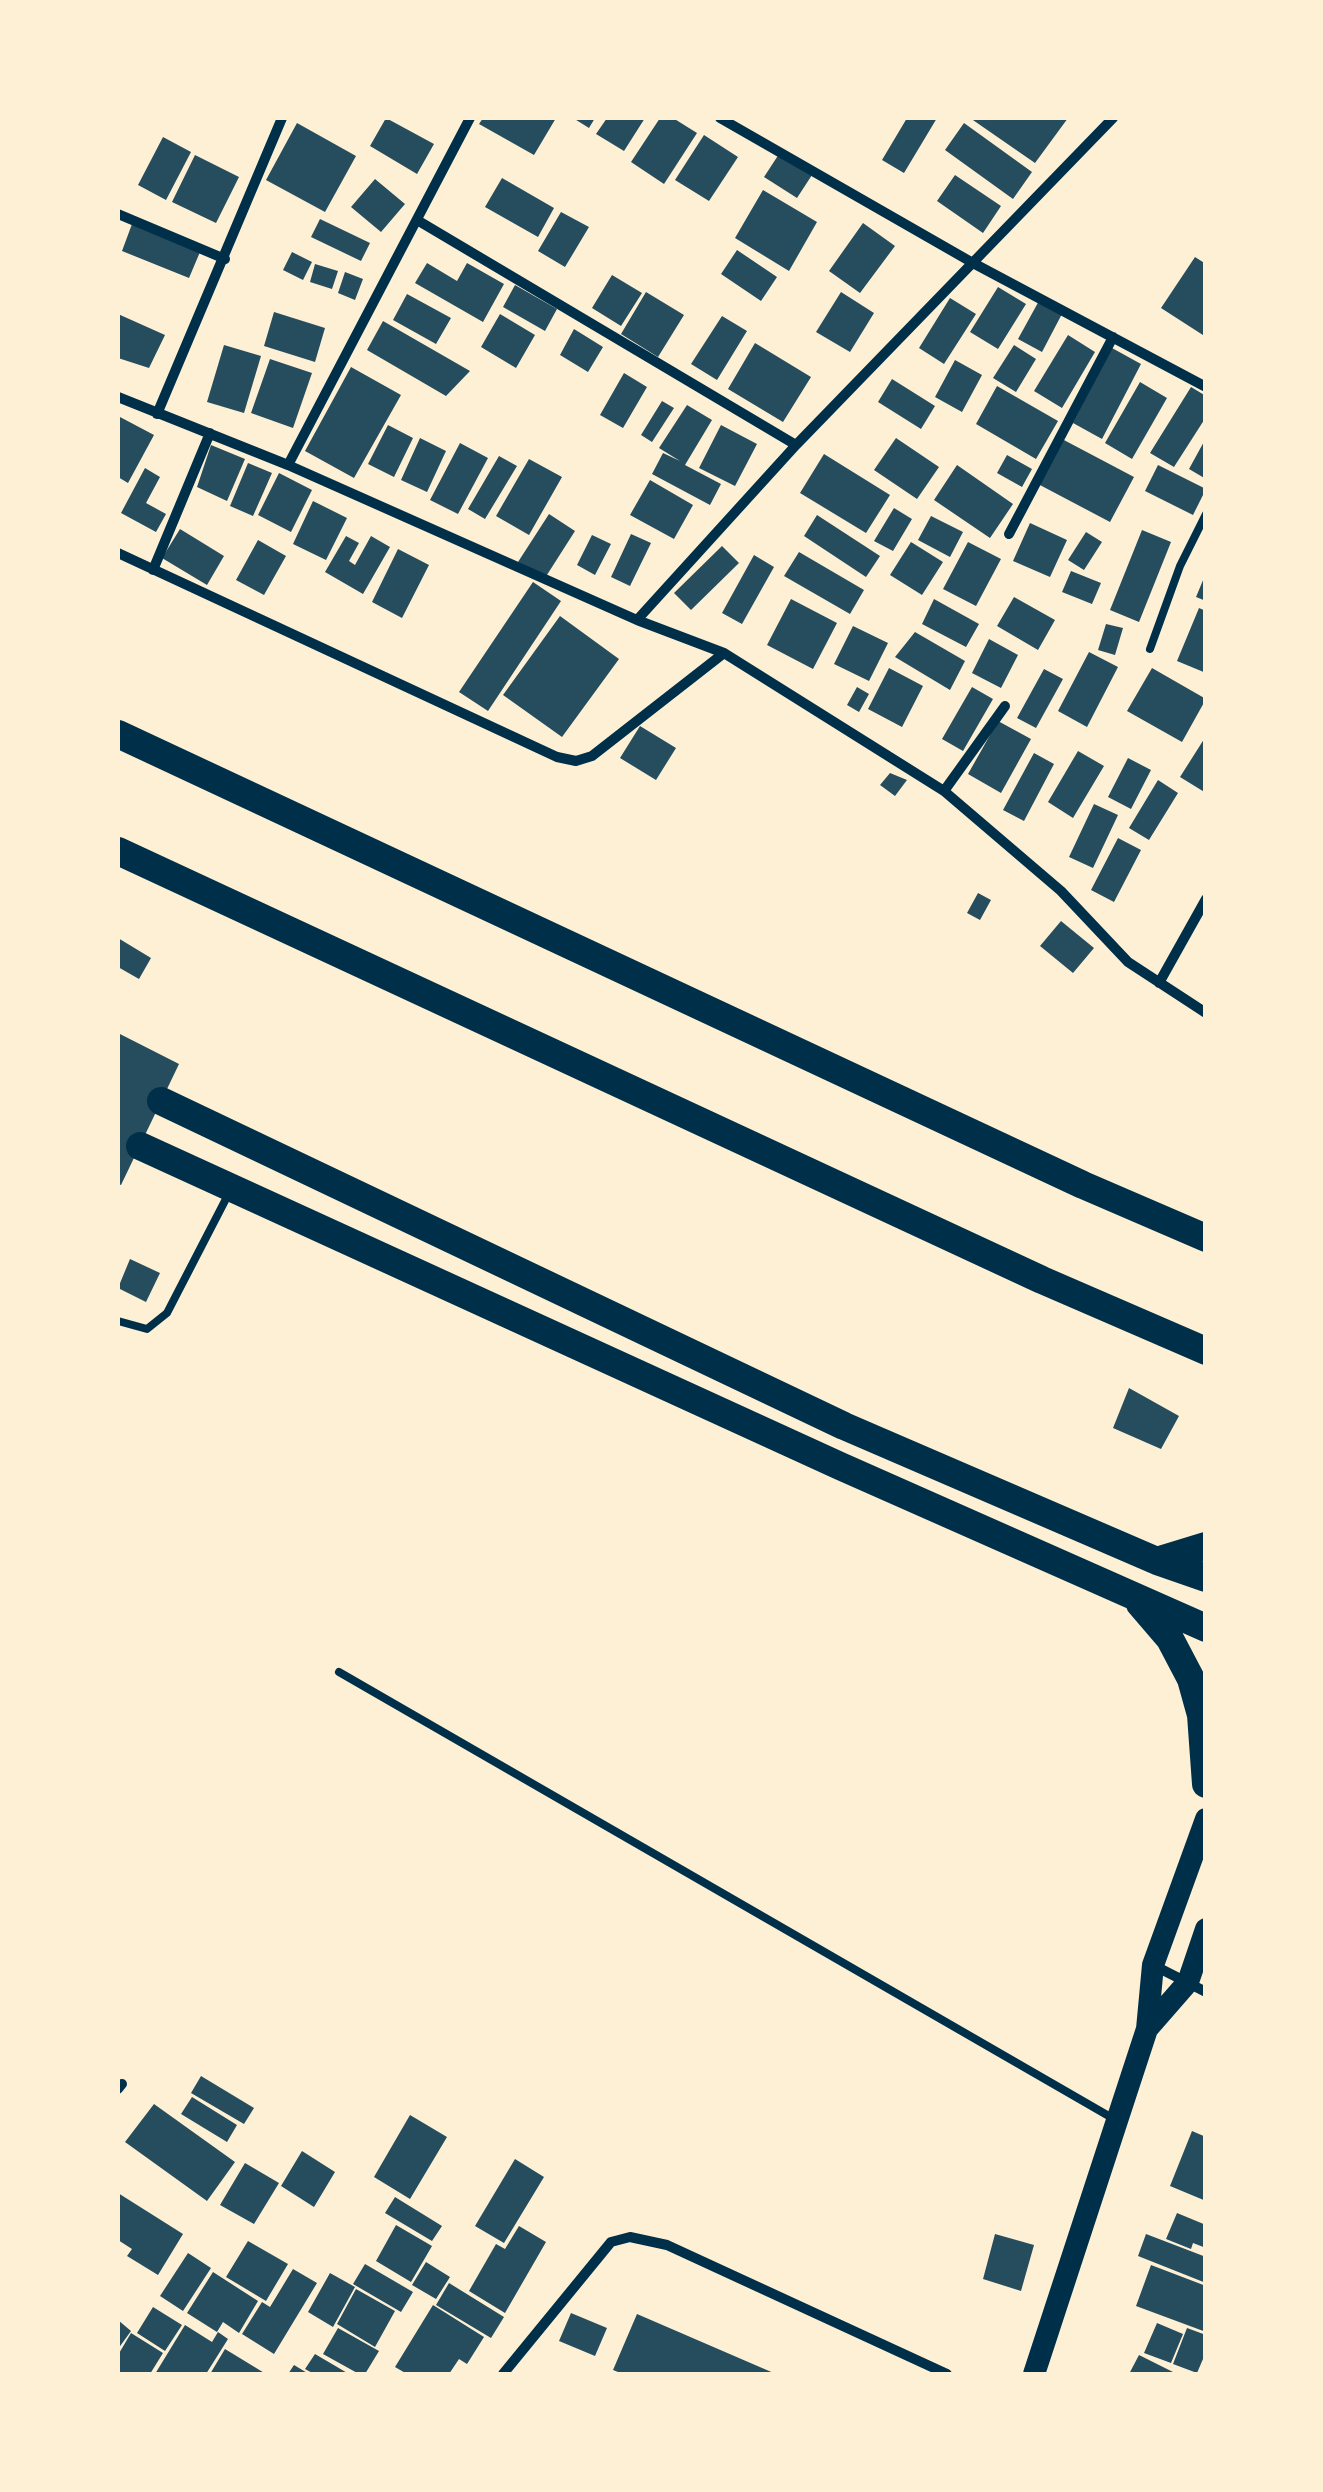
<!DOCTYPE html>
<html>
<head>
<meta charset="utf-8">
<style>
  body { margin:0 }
  #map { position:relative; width:1323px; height:2492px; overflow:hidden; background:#fdf0d5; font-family:Commissioner,sans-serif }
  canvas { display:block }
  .frame { position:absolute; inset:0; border:120px solid #fdf0d5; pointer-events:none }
</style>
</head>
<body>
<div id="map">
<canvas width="1323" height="2492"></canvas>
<div class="frame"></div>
</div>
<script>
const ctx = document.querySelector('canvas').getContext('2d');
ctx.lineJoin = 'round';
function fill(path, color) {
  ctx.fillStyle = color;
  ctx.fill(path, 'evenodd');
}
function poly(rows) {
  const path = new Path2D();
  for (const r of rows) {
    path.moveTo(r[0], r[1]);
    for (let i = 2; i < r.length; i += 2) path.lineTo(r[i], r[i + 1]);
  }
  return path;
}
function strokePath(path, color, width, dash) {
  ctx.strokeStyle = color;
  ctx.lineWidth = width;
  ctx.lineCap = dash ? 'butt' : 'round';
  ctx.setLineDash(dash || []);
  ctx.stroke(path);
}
fill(poly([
  [386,118,434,144,417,174,370,146],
  [483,118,556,118,534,155,479,124],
  [573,118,595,118,589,128],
  [607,118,645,118,624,151,596,134],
  [660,118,673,118,697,133,664,184,631,162],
  [907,118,937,118,904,173,882,160],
  [970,118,1068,118,1035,163],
  [297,123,356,156,325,212,266,180],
  [964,123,1032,172,1013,199,945,150],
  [704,135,738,157,709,201,675,180],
  [163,137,191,152,166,200,138,185],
  [779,154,812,175,797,198,764,177],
  [195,155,239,177,216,223,172,202],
  [955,175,1001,206,983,233,937,201],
  [502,178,554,208,538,237,485,207],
  [375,179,405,204,381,232,351,207],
  [763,190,817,222,789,271,735,238],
  [561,212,589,227,565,267,538,251],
  [320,219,370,243,361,261,311,237],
  [863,223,895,246,860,293,829,271],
  [132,224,200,252,189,278,122,251],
  [737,250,777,277,761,301,721,274],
  [292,252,312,262,303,280,283,270],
  [1195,257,1206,264,1206,337,1161,308],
  [427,263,457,281,467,263,504,284,483,322,415,283],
  [315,264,338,271,332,289,310,282],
  [345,272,363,279,355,300,338,293],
  [612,275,642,293,621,326,592,308],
  [515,285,557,309,545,331,503,307],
  [998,287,1026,304,998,349,970,332],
  [646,292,684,315,658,357,621,334],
  [841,292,874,313,850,352,816,332],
  [407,294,451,318,436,344,393,320],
  [950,298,976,314,944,364,919,348],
  [1040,299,1063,312,1042,352,1018,339],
  [274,312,325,328,315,362,264,346],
  [118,314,165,335,149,368,118,358],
  [500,314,535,335,516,368,481,347],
  [722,316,747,331,717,380,691,364],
  [383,321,470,371,446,396,367,350],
  [574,329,603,347,588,372,560,355],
  [1068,335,1095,352,1062,408,1034,391],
  [755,343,811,377,783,422,728,389],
  [224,345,261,356,244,413,207,402],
  [1014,345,1036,359,1016,392,993,378],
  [1112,348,1141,364,1102,439,1073,423],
  [270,359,312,373,293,428,251,413],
  [955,360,982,375,962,412,935,397],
  [351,367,401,395,354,478,305,451],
  [624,373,647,387,623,428,600,415],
  [892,379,935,406,921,429,878,402],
  [1140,382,1167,398,1132,459,1105,443],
  [997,386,1058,421,1036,459,976,424],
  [1191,387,1206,396,1206,417,1174,467,1150,453],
  [662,401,674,408,652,442,641,435],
  [687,405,712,420,685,465,721,484,710,505,652,474,663,453,680,461,659,448],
  [120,417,154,435,128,483,118,477],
  [388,425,413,438,394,477,368,464],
  [721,425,757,444,735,486,699,468],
  [420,438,446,451,427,492,401,480],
  [896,438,939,467,917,499,874,470],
  [1206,438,1206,479,1189,469],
  [1062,439,1134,477,1110,522,1038,484],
  [460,443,488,458,458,514,430,500],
  [211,445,245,459,227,501,197,487],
  [824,454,890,495,866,533,800,493],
  [1007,455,1032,469,1022,487,997,473],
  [499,456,517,466,485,519,468,509],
  [529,459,562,477,529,535,496,516],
  [248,463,272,473,253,516,230,506],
  [957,465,1013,504,990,538,934,500],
  [1158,465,1206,489,1193,515,1145,491],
  [145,468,160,477,146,503,166,514,156,532,121,513],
  [279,473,312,490,291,532,258,515],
  [650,480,693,505,674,539,630,515],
  [313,501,347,518,326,560,293,544],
  [894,508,912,519,893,551,874,541],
  [549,514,575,531,545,578,518,562],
  [817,515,880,556,866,577,804,536],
  [931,516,963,532,950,557,918,540],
  [1030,523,1067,540,1050,577,1013,561],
  [180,529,224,556,207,585,162,558],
  [1142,530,1171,542,1139,622,1110,610],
  [1086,532,1102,542,1084,570,1068,560],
  [631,534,651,543,630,586,611,577],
  [592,535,611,544,595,575,577,565],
  [346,536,359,543,349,561,355,565,371,536,390,547,363,594,325,572],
  [258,540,286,556,264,595,236,580],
  [911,542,943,562,922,595,890,575],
  [968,542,1001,559,976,606,943,589],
  [722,546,739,563,691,610,674,593],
  [398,549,429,565,402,618,372,602],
  [799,552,864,590,850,614,784,576],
  [754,555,774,567,742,624,722,613],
  [1071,571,1101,583,1092,604,1062,592],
  [1206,573,1206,601,1196,597],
  [533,582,561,601,488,711,459,692],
  [1014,597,1055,620,1038,650,997,626],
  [791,599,837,623,813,669,767,645],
  [934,599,979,624,966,647,922,624],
  [1199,608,1206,611,1206,673,1177,661],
  [560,616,619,659,562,737,503,695],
  [1106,624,1123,628,1115,655,1098,650],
  [853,626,888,643,869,681,834,664],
  [915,632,965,661,950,690,895,657],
  [989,639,1018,655,1001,688,972,673],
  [1089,652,1118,667,1087,727,1058,711],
  [889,668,923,686,902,727,868,709],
  [1152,668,1206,699,1182,742,1127,711],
  [1044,669,1063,679,1036,728,1017,718],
  [857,687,869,694,859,712,847,705],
  [972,687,993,699,963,751,942,739],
  [998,721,1031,739,1001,793,968,774],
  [640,726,676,748,656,780,620,758],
  [1206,736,1206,793,1180,777],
  [1078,751,1104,766,1073,818,1048,802],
  [1034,753,1054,764,1024,821,1003,810],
  [1128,758,1151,770,1131,809,1108,797],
  [890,773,907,780,895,796,880,785],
  [1158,780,1178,793,1149,840,1129,828],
  [1094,804,1118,815,1093,868,1069,857],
  [1118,838,1141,850,1114,902,1091,890],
  [978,893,991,900,980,920,967,913],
  [1061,921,1094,948,1073,973,1040,946],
  [118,938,151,958,139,979,118,967],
  [118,1033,179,1064,121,1185,118,1184],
  [130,1259,160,1273,146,1302,118,1288],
  [1129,1388,1179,1416,1161,1449,1113,1428],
  [201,2076,254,2108,244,2124,191,2093],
  [192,2097,237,2125,227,2142,181,2114],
  [154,2104,235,2162,207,2201,125,2142],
  [410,2115,447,2137,410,2199,374,2177],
  [1192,2131,1206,2137,1206,2201,1170,2186],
  [302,2151,335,2172,314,2207,281,2186],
  [515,2159,544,2177,504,2243,475,2226],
  [245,2163,279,2183,254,2224,220,2205],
  [118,2193,183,2234,158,2275,127,2256,132,2249,118,2240],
  [395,2197,442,2226,432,2241,385,2213],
  [1177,2213,1206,2225,1206,2248,1193,2243,1191,2249,1166,2239],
  [396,2225,432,2246,411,2282,376,2261],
  [519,2226,546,2242,505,2313,469,2291,496,2244,505,2249],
  [995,2234,1034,2245,1021,2291,983,2279],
  [1146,2234,1206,2257,1206,2283,1138,2256],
  [248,2241,288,2264,266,2301,226,2277],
  [188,2253,211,2268,183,2311,160,2296],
  [426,2262,450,2277,436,2299,412,2285],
  [365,2264,413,2292,401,2312,353,2284],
  [1151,2265,1206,2286,1206,2332,1136,2306],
  [293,2269,317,2283,274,2354,242,2334,262,2302,270,2307],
  [213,2272,258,2301,239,2333,223,2322,217,2332,187,2313],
  [330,2273,355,2287,333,2327,308,2312],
  [449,2283,504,2317,491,2338,436,2305],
  [356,2289,395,2311,375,2347,337,2324],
  [433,2305,484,2337,467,2364,459,2359,449,2374,407,2374,395,2367],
  [153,2307,182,2325,165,2351,137,2333],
  [571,2313,607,2328,595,2356,559,2341],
  [637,2314,776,2374,623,2374,613,2370],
  [118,2320,131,2331,118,2349],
  [1157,2323,1183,2334,1171,2363,1144,2353],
  [185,2325,212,2342,218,2332,228,2339,206,2374,155,2374],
  [338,2328,379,2351,365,2374,359,2374,323,2354],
  [1187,2328,1206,2335,1206,2352,1197,2373,1173,2364],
  [131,2333,163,2353,150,2374,118,2374,118,2355],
  [225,2349,266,2374,210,2374],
  [315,2354,349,2374,314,2374,305,2369],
  [1139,2355,1177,2374,1129,2374],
  [294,2365,309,2374,288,2374]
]), '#264d5e');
strokePath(poly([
  [1150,649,1180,566,1206,514],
  [118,1321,147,1329,167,1313,229,1193],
  [339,1672,1114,2119]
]), '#003049', 8);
strokePath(poly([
  [720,118,973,263,1206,387],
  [118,214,225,259],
  [417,220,796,445],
  [118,397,288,465,637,620,724,653,944,791,1061,891,1128,962,1206,1013],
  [157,414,282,118],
  [288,465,470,118],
  [1009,534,1113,337],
  [118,553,557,757,576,761,592,756,724,653],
  [153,570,210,433],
  [637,620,796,445,1113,118],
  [944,791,1005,706],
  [1159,983,1206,899],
  [1153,1965,1206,1992],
  [118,2089,122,2084],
  [503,2374,611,2242,630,2237,667,2245,947,2374]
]), '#003049', 10);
strokePath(poly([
  [1147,2029,1188,1982,1206,1929],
  [1034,2374,1147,2029,1153,1965,1206,1819]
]), '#003049', 22);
strokePath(poly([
  [118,734,1083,1185,1206,1238],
  [118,851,1042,1280,1206,1351],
  [161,1101,844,1426,1157,1561,1206,1578],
  [140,1146,840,1466,1206,1628],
  [1157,1561,1206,1546],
  [1140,1604,1170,1639,1191,1679,1201,1715,1206,1784]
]), '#003049', 28);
</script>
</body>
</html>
